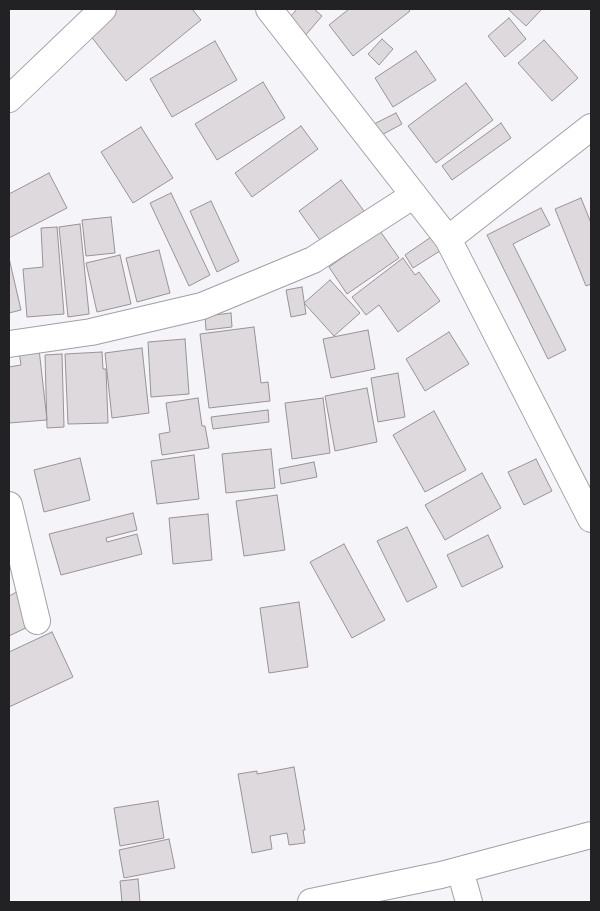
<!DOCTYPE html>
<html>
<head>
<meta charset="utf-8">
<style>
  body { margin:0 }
  #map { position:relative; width:600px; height:911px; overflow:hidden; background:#f5f4f9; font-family:Merriweather,serif }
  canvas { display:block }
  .frame { position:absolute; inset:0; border:10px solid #222123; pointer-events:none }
</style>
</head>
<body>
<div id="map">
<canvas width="600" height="911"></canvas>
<div class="frame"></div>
</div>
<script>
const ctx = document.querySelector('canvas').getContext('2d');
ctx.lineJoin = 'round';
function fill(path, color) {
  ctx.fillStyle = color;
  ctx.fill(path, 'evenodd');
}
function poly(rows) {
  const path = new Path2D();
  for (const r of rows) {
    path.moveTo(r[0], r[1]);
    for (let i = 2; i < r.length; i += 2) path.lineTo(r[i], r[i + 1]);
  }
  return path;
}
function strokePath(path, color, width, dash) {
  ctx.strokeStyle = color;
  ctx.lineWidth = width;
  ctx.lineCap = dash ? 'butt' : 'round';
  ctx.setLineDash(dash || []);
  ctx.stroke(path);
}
const building = poly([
  [112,9,192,9,201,20,126,81,86,30,112,9],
  [297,9,314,9,322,16,304,37,286,22,297,9],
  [349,9,408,9,410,11,353,56,329,25,349,9],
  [508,9,542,9,526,26,508,9],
  [509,18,526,39,505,57,488,36,509,18],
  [382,39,393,49,379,65,368,54,382,39],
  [544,40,578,78,552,101,518,63,544,40],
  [215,41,237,80,172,117,150,79,215,41],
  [416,51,436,80,393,107,375,78,416,51],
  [263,82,285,118,217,160,195,124,263,82],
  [466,83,493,120,436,163,408,126,466,83],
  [396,113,402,124,376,138,370,126,396,113],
  [501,123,511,138,452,180,442,166,501,123],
  [301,126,318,149,252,197,235,173,301,126],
  [141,127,173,178,133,203,101,152,141,127],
  [49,173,67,208,9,238,9,194,49,173],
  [341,180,364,211,322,243,299,211,341,180],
  [171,193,210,275,189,286,150,203,171,193],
  [581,198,591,223,591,284,586,286,555,209,581,198],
  [211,201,239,261,217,272,190,211,211,201],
  [541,208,550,225,513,244,566,350,548,359,487,235,541,208],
  [111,217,115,253,86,256,82,220,111,217],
  [80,224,89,314,68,317,59,227,80,224],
  [57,227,64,314,27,317,23,269,43,267,41,228,57,227],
  [380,231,399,258,347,294,329,267,380,231],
  [434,235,443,249,413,268,405,255,434,235],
  [159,250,170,293,137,302,126,258,159,250],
  [120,255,131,304,97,312,86,263,120,255],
  [9,258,21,310,9,313,9,258],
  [403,258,415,275,419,272,440,301,398,332,379,305,366,315,352,297,403,258],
  [330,280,360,313,334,336,304,303,330,280],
  [302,287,306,314,291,317,286,290,302,287],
  [231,313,232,327,206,330,205,316,231,313],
  [254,327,261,383,268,382,270,401,209,408,200,334,254,327],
  [368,330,375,369,331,378,323,339,368,330],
  [449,332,469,364,425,391,406,359,449,332],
  [185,339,189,394,151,397,148,342,185,339],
  [142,348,149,413,112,418,105,353,142,348],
  [39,349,47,420,9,423,9,367,21,365,19,351,39,349],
  [102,352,103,369,106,369,108,423,68,424,65,354,102,352],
  [62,354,64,427,47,428,45,355,62,354],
  [398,373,405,417,378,422,371,378,398,373],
  [367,388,377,442,335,451,325,396,367,388],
  [198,398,202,426,205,426,209,448,162,455,159,434,170,432,166,403,198,398],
  [323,398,330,453,292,459,285,403,323,398],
  [268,410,269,422,213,429,211,417,268,410],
  [434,411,466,470,425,492,393,435,434,411],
  [271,449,275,488,226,493,222,454,271,449],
  [194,455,199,499,157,504,151,461,194,455],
  [80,458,90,500,44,512,34,470,80,458],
  [536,459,552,491,524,505,508,472,536,459],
  [314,462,317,477,281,484,279,469,314,462],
  [482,473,501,508,445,540,425,505,482,473],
  [277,495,285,550,244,556,236,501,277,495],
  [133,513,137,530,106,538,107,542,137,534,142,554,61,575,49,534,133,513],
  [208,514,212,560,173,564,169,518,208,514],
  [407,527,437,587,407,602,377,541,407,527],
  [488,535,503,567,462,587,447,555,488,535],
  [344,544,385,620,352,638,310,562,344,544],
  [19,591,34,624,9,636,9,596,19,591],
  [299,602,308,667,269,673,260,608,299,602],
  [52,632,73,677,9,707,9,652,52,632],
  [294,767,305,830,303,830,305,843,289,845,287,833,270,836,272,849,252,853,238,774,257,771,257,774,294,767],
  [158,801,164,838,120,846,114,808,158,801],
  [169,839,175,868,124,878,119,850,169,839],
  [138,879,140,902,122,902,120,881,138,879]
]);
fill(building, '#ddd9dc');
strokePath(building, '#979397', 1);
const street = poly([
  [269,9,448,239,591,519],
  [9,99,103,9],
  [448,239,591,127],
  [9,344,91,332,202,306,313,260,414,195],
  [9,505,37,621],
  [460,870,469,902],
  [311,902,441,875,591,835]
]);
strokePath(street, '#a1a0a5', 28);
strokePath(street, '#fff', 26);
</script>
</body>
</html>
